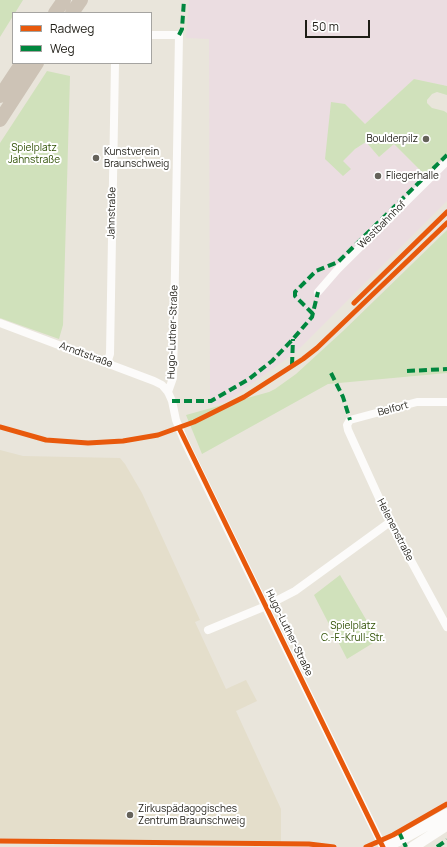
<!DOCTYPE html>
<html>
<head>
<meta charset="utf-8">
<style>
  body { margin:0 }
  #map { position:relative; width:447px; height:847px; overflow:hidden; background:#e9e5db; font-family:Manrope,sans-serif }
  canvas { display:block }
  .legend { position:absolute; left:12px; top:12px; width:140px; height:52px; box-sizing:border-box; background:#fff; border:1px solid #a5a4a1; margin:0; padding:5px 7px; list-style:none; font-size:12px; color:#1e1c15 }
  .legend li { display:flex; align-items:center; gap:8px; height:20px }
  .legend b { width:20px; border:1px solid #a5a4a1 }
  .scale { position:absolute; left:305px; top:20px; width:65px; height:18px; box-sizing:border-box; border:2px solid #1e1c15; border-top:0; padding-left:5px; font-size:12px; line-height:14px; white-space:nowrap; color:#1e1c15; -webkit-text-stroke:3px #fff; paint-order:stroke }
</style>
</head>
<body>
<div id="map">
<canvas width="447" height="847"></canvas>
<ul class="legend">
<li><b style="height:5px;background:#e8590c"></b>Radweg</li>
<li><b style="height:5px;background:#00873e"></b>Weg</li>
</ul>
<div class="scale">50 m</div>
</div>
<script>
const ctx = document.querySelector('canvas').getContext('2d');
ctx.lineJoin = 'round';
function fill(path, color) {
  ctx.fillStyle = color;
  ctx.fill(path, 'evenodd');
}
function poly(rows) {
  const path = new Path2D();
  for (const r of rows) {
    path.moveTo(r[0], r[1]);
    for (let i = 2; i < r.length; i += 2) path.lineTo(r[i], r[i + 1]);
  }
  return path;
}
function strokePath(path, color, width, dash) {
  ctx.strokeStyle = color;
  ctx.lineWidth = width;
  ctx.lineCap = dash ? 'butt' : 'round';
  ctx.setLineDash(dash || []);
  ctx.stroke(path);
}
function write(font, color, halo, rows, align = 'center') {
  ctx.font = font + ' Manrope,sans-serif';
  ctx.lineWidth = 4;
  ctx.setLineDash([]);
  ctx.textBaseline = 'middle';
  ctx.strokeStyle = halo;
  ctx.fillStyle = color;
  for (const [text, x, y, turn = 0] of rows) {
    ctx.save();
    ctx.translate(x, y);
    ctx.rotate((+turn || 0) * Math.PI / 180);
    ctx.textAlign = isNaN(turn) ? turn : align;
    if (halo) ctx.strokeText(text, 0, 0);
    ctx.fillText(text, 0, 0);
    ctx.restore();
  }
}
fill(poly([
  [0,450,23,456,120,458,125,464,142,493,200,620,195,622,226,689,246,680,257,701,236,711,281,809,281,844,0,838]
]), '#e4decb');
fill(poly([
  [189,0,447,0,447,86,414,79,365,124,345,104,342,161,355,149,366,142,379,157,394,144,425,175,447,154,447,201,295,353,226,402,210,405,209,39,186,38]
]), '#ebdde1');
fill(poly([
  [0,0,23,0,15,13,13,13,13,16,0,37],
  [47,71,70,76,63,325,59,339,0,318,0,143],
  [414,79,447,86,447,95,437,92,432,94,427,100,427,103,432,108,444,111,447,113,447,154,425,175,394,144,379,157,366,142,355,149,343,161,351,169,343,176,325,159,331,102,345,104,365,124],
  [447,230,447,373,328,384,202,454,186,415,269,392,275,389,296,374,343,331],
  [340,575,378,640,347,659,314,595]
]), '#d0e1bb');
strokePath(poly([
  [151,35,179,35,174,328,173,378,168,392],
  [318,292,338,269,447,161],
  [0,323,154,381,162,385,168,392,172,401,176,420,184,440,383,847],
  [107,363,110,354,115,63],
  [447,402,417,402,350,420,347,425,348,430,390,522,447,627],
  [208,630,266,606,295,591,390,522]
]), '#fcfbfa', 8);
strokePath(poly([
  [384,847,402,839,447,814],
  [413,847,447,825]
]), '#fcfbfa', 11);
strokePath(poly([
  [55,13,64,0],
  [72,13,81,0],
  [0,96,22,63],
  [0,120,37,63]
]), '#cdc3b6', 14);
strokePath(poly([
  [179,35,182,29,184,0],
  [313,314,295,296,295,292,316,271,338,262,447,155],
  [292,365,293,339],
  [407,371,447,369],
  [331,373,343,397,350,420],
  [172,401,211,401,249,379,272,361,293,339,312,317,318,292],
  [399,832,406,847],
  [437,847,447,840]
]), '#00873e', 4, [8, 4]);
strokePath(poly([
  [354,303,447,212],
  [0,427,46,440,88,443,123,441,158,435,194,422,244,397,303,359,317,348,447,223],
  [179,428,383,847],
  [0,841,309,844,334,847],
  [366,847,393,835,447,804]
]), '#e8590c', 5);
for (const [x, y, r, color] of [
  [426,139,4,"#65625a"],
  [96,158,4,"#65625a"],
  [378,176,4,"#65625a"],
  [130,815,4,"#65625a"]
]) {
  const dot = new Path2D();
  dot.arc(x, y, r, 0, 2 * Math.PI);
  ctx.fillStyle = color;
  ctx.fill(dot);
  strokePath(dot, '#fff', 1.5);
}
write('10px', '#1e1c15', '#fff', [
  ["Boulderpilz",418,139,"right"],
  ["Kunstverein",104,152],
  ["Braunschweig",104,164],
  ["Fliegerhalle",386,176],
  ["Zirkuspädagogisches",138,809],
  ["Zentrum Braunschweig",138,821]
], 'left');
write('10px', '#305105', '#fff', [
  ["Spielplatz",34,148],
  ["Jahnstraße",34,160],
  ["Spielplatz",353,626],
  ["C.-F.-Krull-Str.",353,638]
]);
write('10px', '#1e1c15', '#fff', [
  ["Jahnstraße",112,213,-89],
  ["Westbahnhof",382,225,-45],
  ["Hugo-Luther-Straße",173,332,-88],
  ["Arndtstraße",86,355,20],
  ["Belfort",393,409,-15],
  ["Helenenstraße",395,530,63],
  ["Hugo-Luther-Straße",289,633,64]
]);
</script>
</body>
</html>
